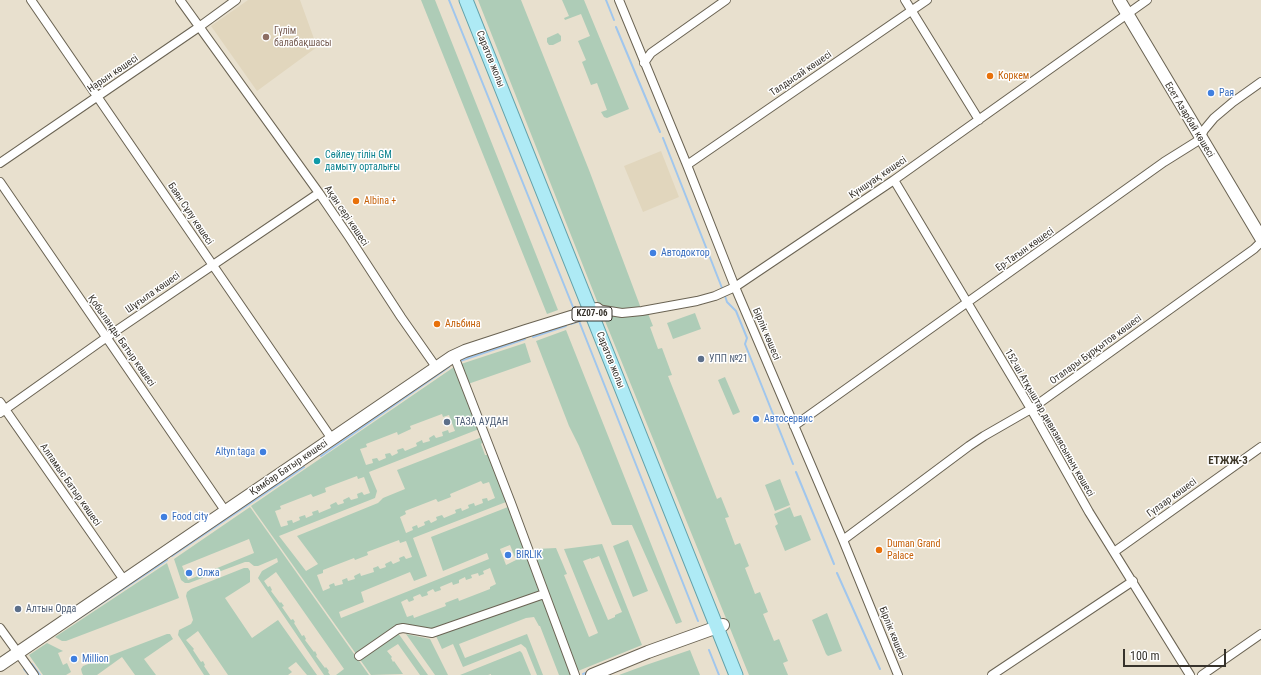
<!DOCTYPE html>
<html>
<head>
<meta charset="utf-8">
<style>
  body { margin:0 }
  #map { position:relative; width:1261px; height:675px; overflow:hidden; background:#e8e0ce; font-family:"Roboto Condensed",sans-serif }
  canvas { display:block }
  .scale { position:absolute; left:1123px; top:649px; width:103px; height:18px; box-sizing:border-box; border:2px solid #37332c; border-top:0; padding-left:5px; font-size:12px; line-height:14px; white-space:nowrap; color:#37332c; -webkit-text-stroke:3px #fff; paint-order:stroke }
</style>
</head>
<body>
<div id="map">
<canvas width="1261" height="675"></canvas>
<div class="scale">100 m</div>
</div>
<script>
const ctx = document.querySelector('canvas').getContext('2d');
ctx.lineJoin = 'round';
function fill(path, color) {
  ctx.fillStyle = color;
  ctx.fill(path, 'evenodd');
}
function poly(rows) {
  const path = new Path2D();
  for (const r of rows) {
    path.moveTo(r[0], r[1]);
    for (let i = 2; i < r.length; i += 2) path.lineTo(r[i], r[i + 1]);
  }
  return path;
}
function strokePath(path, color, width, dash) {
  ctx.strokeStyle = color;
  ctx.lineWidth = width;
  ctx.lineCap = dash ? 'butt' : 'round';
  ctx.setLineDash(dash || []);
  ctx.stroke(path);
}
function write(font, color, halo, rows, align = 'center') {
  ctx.font = font + ' "Roboto Condensed",sans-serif';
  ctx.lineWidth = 3;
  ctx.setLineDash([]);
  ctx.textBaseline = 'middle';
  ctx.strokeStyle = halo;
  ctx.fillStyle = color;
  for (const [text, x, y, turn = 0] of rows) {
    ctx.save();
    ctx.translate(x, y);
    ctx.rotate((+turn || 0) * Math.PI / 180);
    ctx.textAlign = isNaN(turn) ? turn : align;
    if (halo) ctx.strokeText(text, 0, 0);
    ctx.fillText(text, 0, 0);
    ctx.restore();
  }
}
fill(poly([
  [248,0,300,0,317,47,257,91,211,26],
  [661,151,679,197,643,212,624,166]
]), '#e1d6bd');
fill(poly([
  [421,0,435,0,558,310,547,314],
  [478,0,521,0,589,170,642,311,647,311,653,326,650,327,658,349,662,348,672,375,668,376,717,499,721,497,729,517,725,518,735,545,740,543,749,566,745,568,755,594,760,592,768,612,763,614,774,641,779,639,788,661,783,663,788,675,749,675,601,311],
  [562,0,584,0,629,109,607,118,604,117,601,112,607,110,597,83,591,85,582,62,586,60,578,41,590,36,581,14,565,20,564,18,569,16],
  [558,33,561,36,561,41,553,45,549,45,547,42,547,38],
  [695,313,701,329,673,339,667,323],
  [566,330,682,622,676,624,632,525,612,525,579,446,569,426,536,341],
  [525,343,531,362,468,384,461,364],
  [454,367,479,429,369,472,377,491,375,498,279,536,306,571,318,564,297,536,378,503,383,498,405,489,397,470,482,437,483,442,481,444,485,455,488,455,506,502,413,538,427,576,414,581,410,572,361,592,364,602,339,612,341,618,489,559,487,553,443,571,431,537,508,507,540,591,432,629,404,625,398,633,428,675,420,675,398,644,387,651,392,657,391,658,393,662,394,661,403,674,371,675,251,506],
  [442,414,443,417,449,415,455,431,449,433,448,430,442,432,443,436,436,438,434,435,429,438,430,441,423,443,422,440,416,443,417,446,405,451,403,448,397,450,398,453,392,456,390,453,385,454,386,458,379,461,377,458,372,459,373,463,366,465,360,449,367,447,366,444,397,432,398,435,411,429,410,426],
  [357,476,358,479,364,477,370,493,364,495,362,492,357,494,358,498,351,500,349,497,343,500,344,503,338,505,336,502,330,505,331,508,319,513,318,510,312,512,313,515,306,518,305,515,299,517,300,520,293,523,292,520,287,521,288,525,281,527,275,511,281,509,280,506,311,494,313,497,326,492,325,488],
  [481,481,483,484,489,482,495,498,488,501,487,498,482,499,483,503,475,506,474,503,468,505,469,508,462,511,461,508,455,510,456,513,444,518,442,515,436,517,437,520,431,523,429,520,424,522,425,525,418,528,417,525,412,527,413,530,406,533,400,517,406,514,405,511,436,499,438,502,451,497,450,494],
  [399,540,400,543,406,541,412,557,406,559,404,556,399,558,400,561,393,564,391,561,385,564,386,567,380,569,378,566,376,567,373,568,374,572,361,576,360,573,354,576,355,579,348,581,347,578,342,580,343,584,335,586,334,583,329,585,330,588,323,591,317,575,323,573,323,570,354,558,355,560,368,555,367,552],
  [510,545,516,560,506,565,500,549],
  [490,568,496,584,490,587,490,589,459,601,458,598,445,603,446,606,414,618,413,615,407,617,401,602,407,599,409,602,414,600,413,597,420,594,422,597,428,595,427,592,433,589,435,592,441,590,440,587,452,582,453,585,459,583,459,580,465,577,466,580,472,578,471,575,478,573,479,576,481,575,484,574,483,571],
  [725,377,740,412,733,415,718,380],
  [780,479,790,505,775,511,765,485],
  [250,507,369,675,336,675,344,669,276,572,264,581,268,587,270,586,272,590,271,591,280,603,281,602,284,606,282,607,291,620,293,619,295,622,294,623,302,636,304,635,306,639,305,640,314,652,315,651,317,655,316,656,325,668,326,667,329,671,328,672,330,675,324,675,258,578,262,571,278,562,277,558,258,566,254,566,249,562,245,562,189,583,185,583,181,580,174,559],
  [249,539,254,553,188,580,182,566],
  [790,507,794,517,801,515,811,540,785,551,775,526,778,524,774,514],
  [628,540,648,591,633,597,613,546],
  [602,544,642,645,578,671,533,552,536,549,556,548,567,574,564,575,589,637,598,633,564,549],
  [599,556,622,612,615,615,615,617,608,620,583,561,591,558,591,559],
  [167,563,179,598,66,641,62,641,55,637],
  [244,568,248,568,250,571,250,582,225,598,252,638,278,620,317,675,307,675,296,662,288,668,292,672,288,675,228,675,198,631,186,640,194,649,193,650,201,662,203,661,205,665,204,666,210,675,204,675,178,635,179,630,191,624,193,620,186,596,187,592,191,589],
  [542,598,571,675,559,675,540,626,539,626,534,617,526,618,459,644,465,658,527,634,543,675,537,675,526,648,521,644,463,667,453,644,442,649,436,636],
  [827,613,842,651,828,656,826,654,812,620],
  [167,634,170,634,173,639,144,659,156,675,135,675,122,657,97,675,83,675,82,673,81,669,83,666],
  [406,634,430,639,448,675,435,675],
  [47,643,63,651,58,653,63,665,67,663,71,672,66,675,43,675,29,655],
  [690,650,700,675,619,675,646,665],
  [520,651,522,653,531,675,491,675,491,674,488,675,460,675]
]), '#aeccb7');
strokePath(poly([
  [449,0,573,307],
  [606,0,614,20],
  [616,27,660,132],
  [663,138,722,288],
  [725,296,727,302,736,311,747,338,745,344,793,464],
  [571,324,579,321,698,621],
  [533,337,566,326],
  [460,361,525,339],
  [321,456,449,367],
  [796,472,834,564],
  [172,556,304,467],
  [837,573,880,669],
  [75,621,167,560],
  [709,650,719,675],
  [32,664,40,675],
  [24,669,29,675],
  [583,674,588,672]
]), '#a0c6ed', 2);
const street = poly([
  [31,0,332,439],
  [180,0,319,193,349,237,401,317,436,367],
  [619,0,687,165,735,287,843,540,898,675],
  [905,0,979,120],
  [644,63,651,53,726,0],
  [0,163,199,27,236,0],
  [687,165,927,0],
  [894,180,1031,409,1089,512,1190,675],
  [0,182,226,512],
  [597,309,622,313,642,311,697,301,715,296,735,287,894,180,1147,0],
  [454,356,511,503,575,675],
  [0,402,124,580],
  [0,413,107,337,319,193],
  [794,426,1164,162,1196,142,1200,138,1204,130,1214,118,1233,102,1261,82],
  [843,540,969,446,984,436,1031,409,1254,249,1261,242],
  [1114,552,1261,447],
  [0,628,34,675],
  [359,656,398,629,403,628,432,633,544,594],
  [992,675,1133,581],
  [1202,675,1261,634]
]);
const secondary = poly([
  [1119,0,1261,238],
  [0,665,452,357,465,351,526,331,597,309],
  [592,675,648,652,723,625]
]);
const primary = poly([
  [466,0,736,675]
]);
strokePath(street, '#6a6353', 10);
strokePath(secondary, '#6a6353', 14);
strokePath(primary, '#61a1aa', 15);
strokePath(street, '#fff', 8);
strokePath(secondary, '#fff', 12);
strokePath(primary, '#aeeaf5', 13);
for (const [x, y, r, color] of [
  [266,37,4,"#8d6e63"],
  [990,76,4,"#e8710a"],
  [1211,93,4,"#3f7fe0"],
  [317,161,4,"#0f9aa8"],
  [356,201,4,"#e8710a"],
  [653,253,4,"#3f7fe0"],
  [437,324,4,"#e8710a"],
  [701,359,4,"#5c6f8a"],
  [756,419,4,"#3f7fe0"],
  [447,422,4,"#5c6f8a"],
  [263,452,4,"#3f7fe0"],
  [164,517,4,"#3f7fe0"],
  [879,550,4,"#e8710a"],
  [508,555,4,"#3f7fe0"],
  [189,573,4,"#3f7fe0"],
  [18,609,4,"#5c6f8a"],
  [74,659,4,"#3f7fe0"]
]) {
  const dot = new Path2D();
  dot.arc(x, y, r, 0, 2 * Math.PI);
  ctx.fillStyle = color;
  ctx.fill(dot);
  strokePath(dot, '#fff', 1.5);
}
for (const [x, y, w] of [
  [592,314,40]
]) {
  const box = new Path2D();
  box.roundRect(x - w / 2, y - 7, w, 14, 3);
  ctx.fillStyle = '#fff';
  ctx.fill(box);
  strokePath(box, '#37332c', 1);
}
write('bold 9px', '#37332c', null, [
  ["KZ07-06",592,314]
]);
write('10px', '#785e54', '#fff', [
  ["Гүлім",274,31],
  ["балабақшасы",274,43]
], 'left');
write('10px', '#37332c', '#fff', [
  ["Саратов жолы",490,59,68],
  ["Нарын көшесі",113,74,-34],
  ["Талдысай көшесі",801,74,-34],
  ["Есет Азарбай көшесі",1189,120,59],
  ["Күншуақ көшесі",878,178,-34],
  ["Баян Сұлу көшесі",190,214,56],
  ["Ақан сері көшесі",346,216,56],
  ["Ер-Тағын көшесі",1025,250,-35],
  ["Шұғыла көшесі",153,293,-35],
  ["Бірлік көшесі",766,334,67],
  ["Қобыланды Батыр көшесі",121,341,55],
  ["Оталары Бұрқытов көшесі",1096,350,-36],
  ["Саратов жолы",610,360,68],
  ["152-ші Атқыштар дивизиясының көшесі",1049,423,60],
  ["Қамбар Батыр көшесі",289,468,-34],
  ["Алпамыс Батыр көшесі",70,485,55],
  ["Гүлзар көшесі",1172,498,-36],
  ["Бірлік көшесі",892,633,68]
]);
write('10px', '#c56008', '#fff', [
  ["Коркем",998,76],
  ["Albina +",364,201],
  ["Альбина",445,324],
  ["Duman Grand",887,544],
  ["Palace",887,556]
], 'left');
write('10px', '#366cbe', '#fff', [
  ["Рая",1219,93],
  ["Автодоктор",661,253],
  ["Автосервис",764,419],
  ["Altyn taga",255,452,"right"],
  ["Food city",172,517],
  ["BIRLIK",516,555],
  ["Олжа",197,573],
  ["Million",82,659]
], 'left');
write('10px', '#0d838f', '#fff', [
  ["Сөйлеу тілін GM",325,155],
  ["дамыту орталығы",325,167]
], 'left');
write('10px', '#4e5e75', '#fff', [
  ["УПП №21",709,359],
  ["ТАЗА АУДАН",455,422],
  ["Алтын Орда",26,609]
], 'left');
write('bold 11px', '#3d3728', '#fff', [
  ["ЕТЖЖ-3",1228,461]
]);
</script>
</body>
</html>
